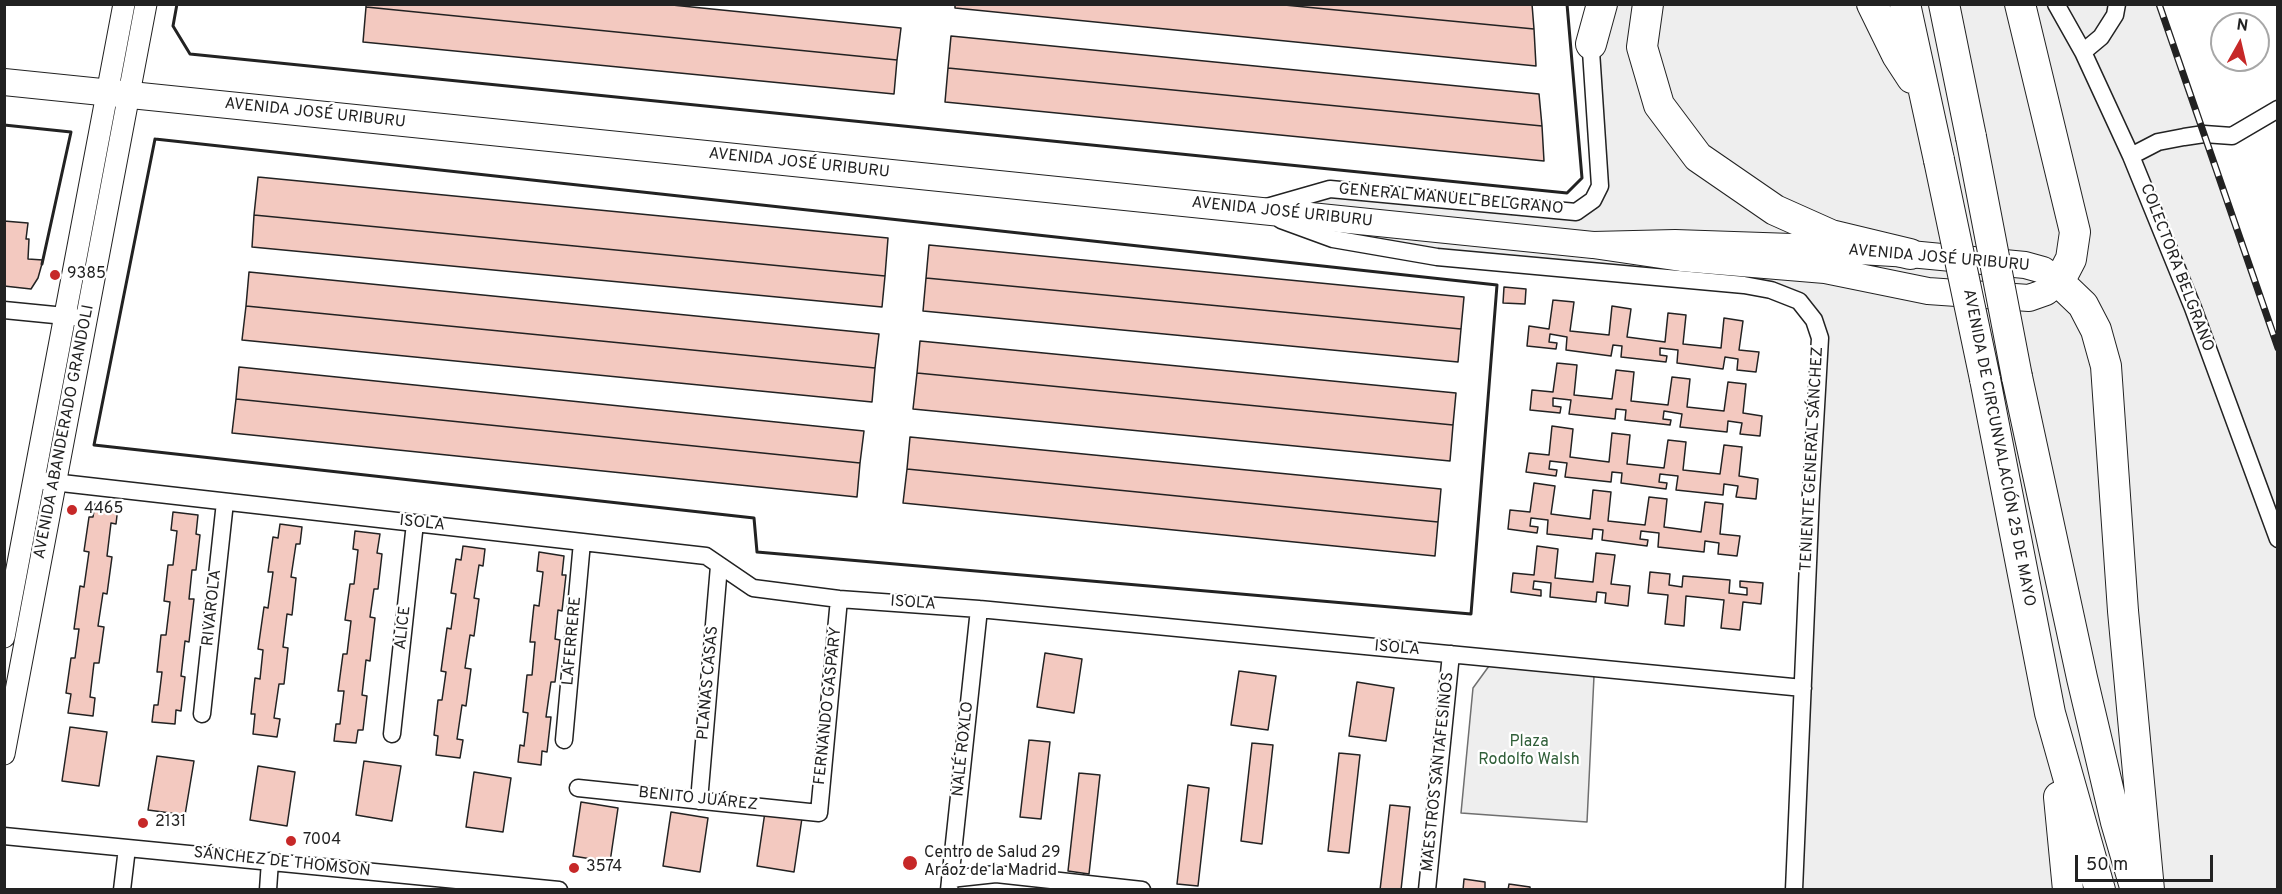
<!DOCTYPE html>
<html>
<head>
<meta charset="utf-8">
<style>
  body { margin:0 }
  #map { position:relative; width:2282px; height:894px; overflow:hidden; background:#fff; font-family:Overpass,sans-serif }
  canvas { display:block }
  .frame { position:absolute; inset:0; border:6px solid #222; pointer-events:none }
  .north { position:absolute; left:2210px; top:12px; width:60px; height:60px; box-sizing:border-box; background:#fff; border:2px solid #a7a7a7; border-radius:50%; rotate:8deg; font-size:16px; font-weight:700; line-height:24px; text-align:center; color:#222 }
  .north::after { content:''; display:block; margin:auto; width:21px; height:27px; background:#c62828; clip-path:polygon(50% 0,100% 100%,50% 72%,0 100%) }
  .scale { position:absolute; left:2075px; top:855px; width:138px; height:27px; box-sizing:border-box; border:3px solid #222; border-top:0; padding-left:8px; font-size:18px; line-height:21px; white-space:nowrap; color:#222; -webkit-text-stroke:4px #fff; paint-order:stroke }
</style>
</head>
<body>
<div id="map">
<canvas width="2282" height="894"></canvas>
<div class="frame"></div>
<div class="north">N</div>
<div class="scale">50 m</div>
</div>
<script>
const ctx = document.querySelector('canvas').getContext('2d');
ctx.lineJoin = 'round';
function fill(path, color) {
  ctx.fillStyle = color;
  ctx.fill(path, 'evenodd');
}
function poly(rows) {
  const path = new Path2D();
  for (const r of rows) {
    path.moveTo(r[0], r[1]);
    for (let i = 2; i < r.length; i += 2) path.lineTo(r[i], r[i + 1]);
  }
  return path;
}
function strokePath(path, color, width, dash) {
  ctx.strokeStyle = color;
  ctx.lineWidth = width;
  ctx.lineCap = dash ? 'butt' : 'round';
  ctx.setLineDash(dash || []);
  ctx.stroke(path);
}
function write(font, color, halo, rows, align = 'center') {
  ctx.font = font + ' Overpass,sans-serif';
  ctx.lineWidth = 4.5;
  ctx.setLineDash([]);
  ctx.textBaseline = 'middle';
  ctx.strokeStyle = halo;
  ctx.fillStyle = color;
  for (const [text, x, y, turn = 0] of rows) {
    ctx.save();
    ctx.translate(x, y);
    ctx.rotate((+turn || 0) * Math.PI / 180);
    ctx.textAlign = isNaN(turn) ? turn : align;
    if (halo) ctx.strokeText(text, 0, 0);
    ctx.fillText(text, 0, 0);
    ctx.restore();
  }
}
const green = poly([
  [1588,5,2159,5,2277,348,2277,889,1794,889,1814,320,1771,290,1437,257,1255,211,1330,189,1576,212,1593,200,1588,5],
  [1489,666,1594,676,1587,822,1461,813,1473,688,1489,666]
]);
fill(green, '#eee');
strokePath(green, '#6f6f6f', 1.5);
const building = poly([
  [366,4,662,4,901,28,897,60,366,7,366,4],
  [955,4,1274,4,1534,29,1536,66,955,8,955,4],
  [1274,4,1532,4,1534,29,1274,4],
  [366,7,897,60,894,94,363,42,366,7],
  [951,36,1539,94,1542,126,948,68,951,36],
  [948,68,1542,126,1544,161,945,102,948,68],
  [258,177,888,238,885,276,254,215,258,177],
  [254,215,885,276,882,307,252,247,254,215],
  [4,221,28,223,26,239,29,239,28,259,43,260,38,278,31,289,4,286,4,221],
  [929,245,1464,297,1461,329,926,278,929,245],
  [249,272,879,334,875,368,246,306,249,272],
  [926,278,1461,329,1458,362,923,311,926,278],
  [1504,287,1526,289,1525,304,1503,303,1504,287],
  [1553,300,1574,302,1570,331,1609,335,1612,306,1631,309,1627,337,1665,342,1668,313,1686,315,1683,344,1721,348,1724,318,1743,321,1739,350,1759,352,1756,372,1737,370,1738,359,1725,357,1723,369,1677,363,1678,350,1660,348,1660,355,1667,356,1666,362,1621,357,1622,346,1613,345,1611,356,1566,350,1567,337,1550,334,1549,342,1557,343,1556,349,1527,346,1529,326,1549,329,1553,300],
  [246,306,875,368,872,402,242,340,246,306],
  [920,341,1456,393,1453,425,917,373,920,341],
  [1557,363,1577,365,1574,395,1612,399,1616,370,1634,372,1631,401,1668,405,1672,377,1690,379,1687,407,1724,411,1728,382,1746,384,1743,413,1762,416,1760,436,1740,434,1742,423,1728,421,1727,432,1680,427,1682,414,1664,411,1663,419,1671,420,1670,425,1625,420,1626,410,1616,409,1615,419,1569,414,1571,400,1553,398,1553,406,1561,407,1560,413,1530,410,1532,390,1553,392,1557,363],
  [239,367,864,431,860,463,236,399,239,367],
  [917,373,1453,425,1450,461,913,409,917,373],
  [236,399,860,463,857,497,232,433,236,399],
  [1552,426,1573,429,1570,457,1609,462,1612,433,1630,435,1627,464,1664,468,1668,440,1686,442,1683,470,1720,474,1724,445,1742,447,1739,476,1758,479,1756,499,1736,497,1738,486,1724,484,1723,495,1676,490,1678,476,1660,474,1659,482,1667,483,1666,489,1621,483,1622,473,1612,472,1611,482,1565,477,1567,463,1550,461,1549,469,1557,470,1556,476,1526,472,1529,453,1549,455,1552,426],
  [910,437,1441,489,1438,522,907,469,910,437],
  [907,469,1438,522,1435,556,903,503,907,469],
  [1534,483,1555,486,1551,514,1590,519,1593,490,1611,492,1608,521,1645,525,1649,497,1667,499,1664,527,1701,532,1705,502,1723,504,1720,534,1740,536,1737,556,1718,554,1719,543,1705,541,1704,552,1658,547,1659,533,1641,531,1640,539,1648,540,1647,546,1602,540,1603,530,1593,529,1592,539,1547,534,1548,520,1531,518,1530,526,1538,527,1537,533,1508,529,1510,510,1530,512,1534,483],
  [95,504,118,507,116,524,111,523,107,556,112,557,107,594,103,593,98,626,104,627,99,663,94,663,90,697,95,698,93,716,68,713,71,694,66,693,71,658,75,658,79,629,74,629,80,586,84,587,89,552,84,551,89,517,93,517,95,504],
  [173,512,198,515,196,534,200,535,196,570,192,570,189,599,194,599,189,642,185,641,181,676,185,677,181,711,176,710,175,724,152,722,154,705,158,705,162,672,157,672,161,635,166,635,170,602,164,601,168,565,173,565,177,531,171,530,173,512],
  [280,524,302,527,300,544,296,544,291,577,296,578,292,615,287,614,283,647,288,648,284,684,279,684,274,718,280,719,277,737,253,734,255,714,251,714,255,678,260,679,263,650,258,649,264,607,268,608,273,572,268,572,273,537,278,538,280,524],
  [355,531,380,534,377,553,382,554,378,589,374,589,370,617,375,618,370,661,366,660,362,695,367,696,363,730,358,730,356,743,334,741,336,724,340,724,344,691,338,691,343,654,347,654,351,621,345,620,350,584,354,584,358,550,353,549,355,531],
  [463,546,485,549,483,566,479,565,474,598,479,599,474,636,470,635,465,668,471,669,466,706,462,705,457,739,463,740,460,758,436,755,438,736,434,735,438,700,442,700,446,672,441,671,447,628,451,629,456,594,451,593,456,559,461,560,463,546],
  [1537,546,1558,549,1555,578,1593,582,1596,553,1615,555,1611,584,1630,586,1628,606,1605,603,1606,593,1597,592,1596,602,1550,597,1551,583,1534,581,1533,589,1541,590,1541,596,1511,592,1513,573,1534,575,1537,546],
  [539,552,564,556,562,575,566,575,562,611,558,610,555,639,560,640,555,682,551,682,546,717,551,717,547,752,542,751,541,765,518,762,520,745,524,746,528,713,523,712,527,675,532,675,535,642,530,642,534,605,539,606,543,572,537,571,539,552],
  [1650,572,1670,574,1669,585,1682,587,1683,576,1730,580,1729,593,1747,595,1747,588,1740,587,1740,581,1763,583,1761,604,1743,602,1740,630,1721,628,1724,600,1686,596,1684,626,1665,624,1668,595,1648,593,1650,572],
  [1045,653,1082,659,1074,713,1037,707,1045,653],
  [1239,671,1276,676,1268,730,1231,725,1239,671],
  [1357,682,1394,688,1386,741,1349,736,1357,682],
  [70,727,107,732,99,786,62,781,70,727],
  [1029,740,1050,742,1041,819,1020,817,1029,740],
  [1252,743,1273,745,1262,844,1241,841,1252,743],
  [1339,753,1360,755,1349,853,1328,851,1339,753],
  [157,756,194,761,185,815,148,810,157,756],
  [364,761,401,766,392,821,356,815,364,761],
  [258,766,295,772,287,826,250,820,258,766],
  [474,772,511,778,503,832,466,827,474,772],
  [1079,773,1100,775,1089,874,1068,871,1079,773],
  [1188,785,1209,788,1198,886,1177,884,1188,785],
  [581,802,618,808,610,862,573,856,581,802],
  [1390,805,1410,807,1401,890,1380,890,1390,805],
  [671,812,708,818,700,872,663,866,671,812],
  [765,812,802,818,794,872,757,866,765,812],
  [1464,879,1485,882,1485,890,1463,890,1464,879],
  [1509,884,1530,887,1530,890,1508,890,1509,884]
]);
fill(building, '#f3c9c0');
strokePath(building, '#222', 1.5);
const minor = poly([
  [2056,4,2083,52,2131,156,2193,308,2278,539],
  [2083,52,2101,37,2115,15,2117,4],
  [2131,156,2158,142,2184,137,2204,134,2232,136,2278,109],
  [1267,207,1330,189,1576,212,1593,200,1600,186,1590,36],
  [1281,220,1333,239,1437,257,1744,285,1771,290,1799,301,1814,320,1820,338,1811,493,1794,890],
  [4,310,75,317],
  [44,481,706,556,753,588,839,599,979,609,1803,688],
  [202,714,225,502],
  [392,734,415,523],
  [564,740,582,542],
  [578,788,819,813,839,599],
  [699,801,719,566],
  [4,836,559,890],
  [950,879,996,874,1142,890],
  [122,890,127,848],
  [268,890,270,861],
  [949,890,979,609],
  [1427,890,1451,654]
]);
const tertiary = poly([
  [4,637,124,4],
  [4,754,146,4]
]);
const primary = poly([
  [4,82,1593,245,1681,258,1825,270,1928,291,2029,298,2046,292,2059,282,2043,270,2025,265,1910,254,1792,247,1675,243,1593,245]
]);
const motorway = poly([
  [1648,4,1642,47,1659,105,1698,157,1775,210,1831,235,1910,254],
  [1872,4,1897,55,1912,78],
  [1905,4,1939,160],
  [1944,4,1971,137],
  [2020,4,2075,232,2071,259,2059,282,2083,305,2096,330,2106,366,2123,611,2149,890],
  [1591,44,1602,4],
  [2017,377,2082,678,2116,822,2135,887],
  [1985,379,2050,713,2100,890],
  [2059,797,2068,890]
]);
strokePath(minor, '#222', 19);
strokePath(tertiary, '#222', 23);
strokePath(primary, '#222', 28);
strokePath(motorway, '#222', 32);
strokePath(minor, '#fff', 16);
strokePath(tertiary, '#fff', 21);
strokePath(primary, '#fff', 26);
strokePath(motorway, '#fff', 30);
const rail = poly([
  [2159,4,2278,348]
]);
strokePath(rail, '#222', 7);
strokePath(rail, '#fff', 4.5, [14]);
const motorwayBridge = poly([
  [1971,137,2017,377],
  [1939,160,1985,379]
]);
strokePath(motorwayBridge, '#222', 32, []);
strokePath(motorwayBridge, '#fff', 30);
strokePath(poly([
  [177,4,173,26,190,54,1567,193,1582,178,1567,4],
  [4,125,71,132,42,264],
  [155,139,1497,285,1471,614,757,552,754,518,94,445,155,139]
]), '#222', 3);
for (const [x, y, r, color] of [
  [55,275,6,"#c62828"],
  [72,510,6,"#c62828"],
  [143,823,6,"#c62828"],
  [291,841,6,"#c62828"],
  [910,863,8,"#c62828"],
  [574,868,6,"#c62828"]
]) {
  const dot = new Path2D();
  dot.arc(x, y, r, 0, 2 * Math.PI);
  ctx.fillStyle = color;
  ctx.fill(dot);
  strokePath(dot, '#fff', 2);
}
write('16px', '#222', '#fff', [
  ["AVENIDA JOSÉ URIBURU",315,114,6],
  ["AVENIDA JOSÉ URIBURU",799,164,6],
  ["GENERAL MANUEL BELGRANO",1451,200,5],
  ["AVENIDA JOSÉ URIBURU",1282,213,6],
  ["AVENIDA JOSÉ URIBURU",1939,259,5],
  ["COLECTORA BELGRANO",2176,268,69],
  ["AVENIDA ABANDERADO GRANDOLI",65,432,-79],
  ["AVENIDA DE CIRCUNVALACIÓN 25 DE MAYO",1998,448,79],
  ["TENIENTE GENERAL SÁNCHEZ",1813,459,-87],
  ["ISOLA",422,524,6],
  ["ISOLA",913,604,4],
  ["RIVAROLA",213,608,-84],
  ["ALICE",404,628,-84],
  ["LAFERRERE",573,641,-85],
  ["ISOLA",1397,649,5],
  ["PLANAS CASAS",709,683,-85],
  ["FERNANDO GASPARY",829,706,-84],
  ["NALÉ ROXLO",964,749,-84],
  ["MAESTROS SANTAFESINOS",1439,772,-84],
  ["BENITO JUÁREZ",698,800,6],
  ["SÁNCHEZ DE THOMSON",282,863,6]
]);
write('16px', '#222', '#fff', [
  ["9385",67,275],
  ["4465",84,510],
  ["2131",155,823],
  ["7004",303,841],
  ["Centro de Salud 29",924,854],
  ["Aráoz de la Madrid",924,872],
  ["3574",586,868]
], 'left');
write('16px', '#2f5e38', '#fff', [
  ["Plaza",1529,743],
  ["Rodolfo Walsh",1529,761]
]);
</script>
</body>
</html>
